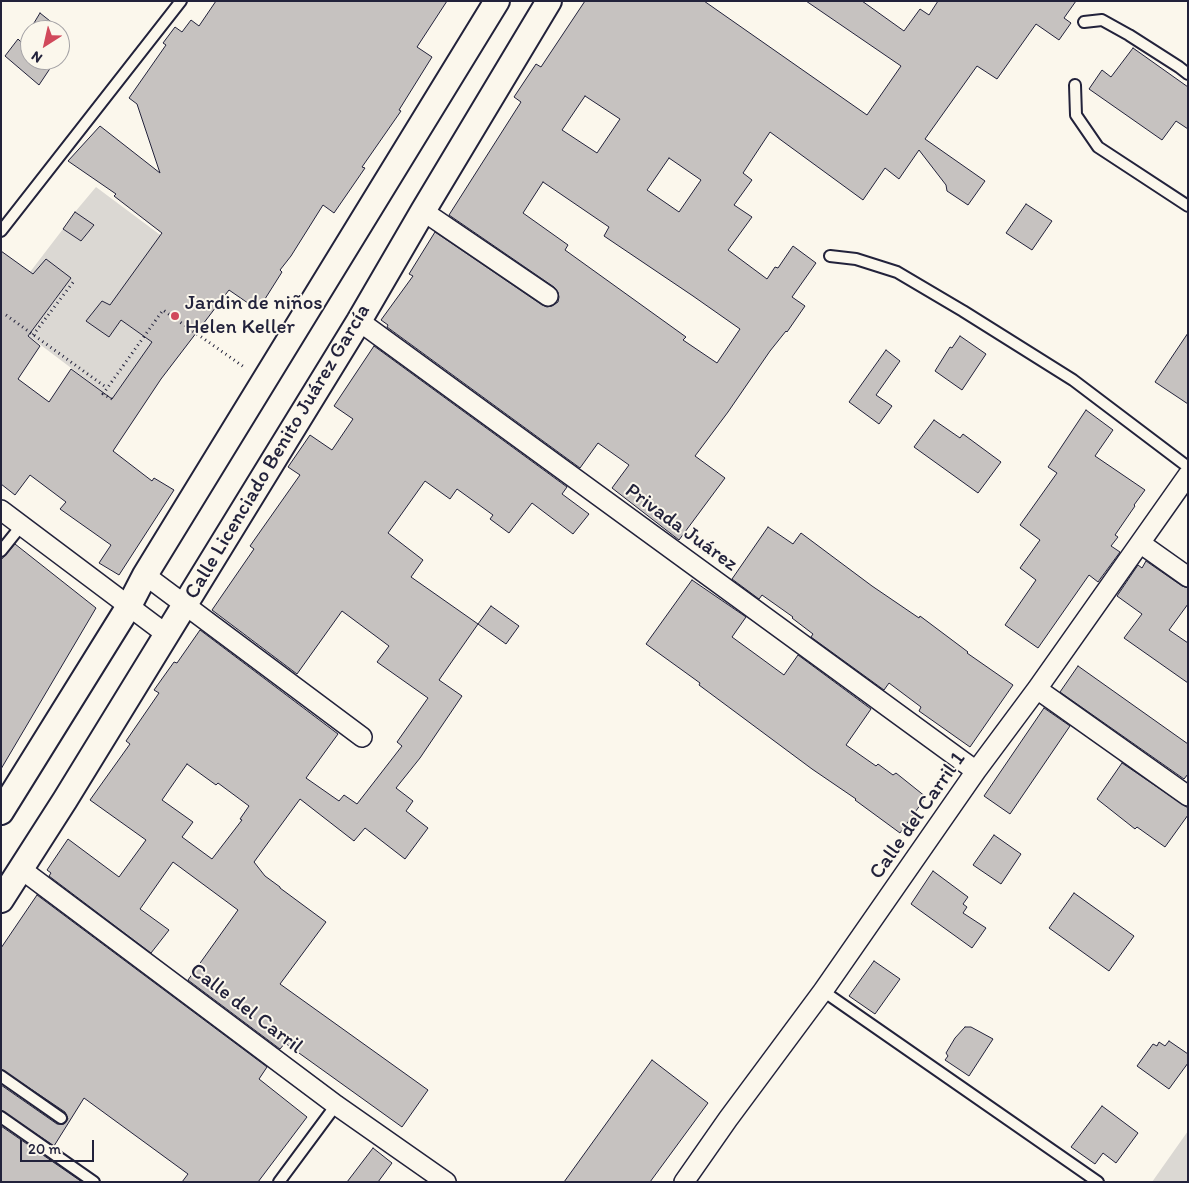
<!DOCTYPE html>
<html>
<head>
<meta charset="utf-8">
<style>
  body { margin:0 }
  #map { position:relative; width:1189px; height:1183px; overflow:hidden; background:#fbf7ec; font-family:Itim,sans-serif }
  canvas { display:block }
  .frame { position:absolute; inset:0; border:2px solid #22223b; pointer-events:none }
  .north { position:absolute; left:20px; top:20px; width:50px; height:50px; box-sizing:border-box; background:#fbf7ec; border:1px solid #a4a2a5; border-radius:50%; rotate:215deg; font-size:14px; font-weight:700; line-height:20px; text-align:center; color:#22223b }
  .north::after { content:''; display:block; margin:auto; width:18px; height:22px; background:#d1495b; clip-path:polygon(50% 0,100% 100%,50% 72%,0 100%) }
  .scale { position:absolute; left:20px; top:1140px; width:74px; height:22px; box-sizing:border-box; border:2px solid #22223b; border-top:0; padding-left:6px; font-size:15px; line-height:18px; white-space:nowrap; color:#22223b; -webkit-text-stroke:4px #fbf7ec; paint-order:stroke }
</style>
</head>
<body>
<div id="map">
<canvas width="1189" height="1183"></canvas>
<div class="frame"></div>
<div class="north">N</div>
<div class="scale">20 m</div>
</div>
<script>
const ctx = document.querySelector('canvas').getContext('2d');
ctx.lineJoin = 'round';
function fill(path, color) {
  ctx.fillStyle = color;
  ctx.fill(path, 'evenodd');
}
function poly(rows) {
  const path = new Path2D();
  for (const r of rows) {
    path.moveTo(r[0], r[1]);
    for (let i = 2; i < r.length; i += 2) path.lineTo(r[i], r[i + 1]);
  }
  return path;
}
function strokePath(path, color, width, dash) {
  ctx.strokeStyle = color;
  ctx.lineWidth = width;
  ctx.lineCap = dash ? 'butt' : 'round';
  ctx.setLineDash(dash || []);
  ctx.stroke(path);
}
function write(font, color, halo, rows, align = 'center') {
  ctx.font = font + ' Itim,sans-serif';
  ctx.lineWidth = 4;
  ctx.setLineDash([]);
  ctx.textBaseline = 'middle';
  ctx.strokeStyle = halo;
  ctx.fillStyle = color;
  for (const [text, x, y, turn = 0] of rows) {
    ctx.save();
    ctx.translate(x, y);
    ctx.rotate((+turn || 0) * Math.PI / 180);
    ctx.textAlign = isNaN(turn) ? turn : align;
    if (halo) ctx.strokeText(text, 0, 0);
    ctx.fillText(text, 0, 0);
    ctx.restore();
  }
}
fill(poly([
  [96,187,179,249,110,305,102,301,87,321,109,337,124,315,125,323,152,342,101,415,95,386,1,315,38,322,57,298,27,276,63,229,81,241,94,226,75,212],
  [1188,1131,1188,1182,1152,1182]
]), '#dbd8d3');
const building = poly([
  [216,1,447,1,417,47,432,57,399,110,401,111,362,167,365,168,334,213,323,205,291,256,280,270,282,272,258,310,229,290,161,379,113,451,152,481,154,478,174,490,119,575,99,563,111,545,60,509,66,502,30,475,15,495,1,484,1,251,33,274,46,259,71,278,28,336,40,346,18,379,49,402,71,369,112,399,152,342,121,320,109,337,86,321,102,301,110,305,162,233,114,196,116,194,68,161,100,126,160,173,137,104,129,98,166,45,163,43,175,27,182,32,191,20,199,26,216,1],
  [585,1,704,1,867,115,901,66,806,1,862,1,904,31,920,9,929,15,938,1,1076,1,1064,18,1071,23,1059,40,1036,24,997,79,977,66,925,139,985,181,968,205,947,191,946,185,919,150,899,179,885,168,863,200,770,132,743,173,752,180,734,205,752,217,728,250,767,279,775,267,778,268,793,246,816,263,792,297,805,306,787,332,786,331,770,351,728,412,695,456,725,478,679,540,612,488,629,465,598,443,580,468,387,327,388,325,381,320,413,276,409,274,435,232,542,305,547,307,552,306,558,302,559,297,558,292,554,287,449,215,521,102,514,97,536,64,541,67,585,1],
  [585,96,620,119,597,153,562,130,585,96],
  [669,158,701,180,679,212,647,190,669,158],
  [543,182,609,227,604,236,693,296,740,329,717,363,683,340,686,337,565,250,568,245,523,213,543,182],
  [40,13,65,33,60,39,60,30,30,30,30,60,43,60,51,67,39,85,5,56,18,39,22,43,40,13],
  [1133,48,1188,87,1188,129,1176,121,1162,140,1089,89,1102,70,1111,77,1133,48],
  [1026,204,1052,221,1032,250,1006,233,1026,204],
  [75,212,94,225,81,241,63,229,75,212],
  [1188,333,1188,404,1155,382,1188,333],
  [960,336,986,354,962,390,935,371,950,347,952,348,960,336],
  [374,346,567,487,562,494,589,514,573,534,532,503,509,533,490,519,493,515,457,489,450,499,425,481,388,533,423,560,411,577,478,624,439,680,462,696,420,758,396,788,413,801,406,811,428,828,405,859,365,828,354,841,300,799,254,862,265,876,280,887,280,888,326,922,280,984,428,1090,402,1127,285,1043,280,1049,188,980,238,910,173,862,140,909,169,930,151,953,49,876,51,873,47,870,68,839,119,877,146,840,90,800,130,744,126,741,159,693,154,690,174,662,177,663,200,630,338,734,306,778,339,801,344,795,357,804,402,746,397,742,428,698,377,662,389,646,342,611,297,674,212,610,254,549,250,546,300,475,288,467,310,435,332,450,353,419,334,406,374,346],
  [187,764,216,785,218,783,249,806,240,819,242,820,212,859,182,837,193,822,162,800,187,764],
  [886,350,900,361,876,395,892,406,879,424,849,402,886,350],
  [1086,410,1113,430,1095,456,1145,490,1134,505,1135,506,1115,535,1118,537,1111,546,1120,552,1098,582,1089,575,1038,648,1005,625,1036,580,1020,568,1040,540,1020,525,1057,473,1048,467,1086,410],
  [934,420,960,438,963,434,1001,462,978,493,914,447,934,420],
  [768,527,793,544,801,533,872,586,919,618,920,616,968,652,967,653,1013,685,970,747,919,711,921,707,889,683,884,690,811,637,813,634,792,618,793,617,762,595,759,599,732,579,768,527],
  [15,544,96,608,1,769,1,560,15,544],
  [1146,561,1182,586,1188,588,1188,604,1169,630,1188,643,1188,683,1124,638,1142,614,1117,596,1138,565,1142,568,1146,561],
  [692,580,746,617,732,637,784,675,798,655,871,709,846,745,876,766,878,764,893,775,896,773,926,797,900,833,855,800,856,799,812,769,699,685,700,683,646,644,692,580],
  [491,606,519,626,506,644,478,624,491,606],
  [1078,666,1188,744,1188,774,1184,779,1060,692,1078,666],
  [1044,708,1070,726,1010,814,984,796,1044,708],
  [1122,763,1188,808,1188,815,1165,847,1137,827,1135,829,1097,799,1122,763],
  [994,835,1021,854,1001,884,973,865,994,835],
  [933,871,968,897,963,904,967,907,963,913,986,928,972,948,911,904,933,871],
  [1074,893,1134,936,1109,971,1049,928,1074,893],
  [37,895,267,1067,259,1079,307,1117,258,1182,182,1182,188,1174,84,1098,54,1146,1,1110,1,1085,57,1124,64,1124,68,1119,65,1112,1,1069,1,948,37,895],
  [874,961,900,979,875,1014,849,996,874,961],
  [965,1027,971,1027,993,1039,969,1076,945,1060,948,1056,946,1053,955,1038,965,1027],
  [1169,1041,1188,1054,1188,1063,1169,1089,1137,1066,1153,1044,1157,1046,1159,1042,1165,1046,1169,1041],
  [652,1060,708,1103,650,1182,564,1182,652,1060],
  [1102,1106,1138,1133,1116,1163,1103,1153,1095,1164,1071,1147,1102,1106],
  [1,1126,82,1182,1,1182,1,1126],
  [373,1148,392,1163,378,1182,347,1182,373,1148]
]);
fill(building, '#c6c2c0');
strokePath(building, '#22223b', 1);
const service = poly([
  [1084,22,1102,20,1129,35,1179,67,1188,74],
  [1075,85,1076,115,1098,147,1188,206],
  [1,231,181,1],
  [830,256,856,259,897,272,963,311,1073,380,1188,467],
  [1,551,21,526],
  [823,991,1098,1182],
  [1,1076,61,1118],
  [1,1117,94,1182],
  [279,1182,336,1105]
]);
const minor = poly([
  [423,211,548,296],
  [359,321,976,771],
  [1,510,166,634],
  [1140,543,1188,577],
  [145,575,362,737],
  [1037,689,1188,796],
  [21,869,336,1105,446,1182],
  [684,1182,728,1119,823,991,976,771,1037,689,1188,475]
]);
const tertiary = poly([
  [1,812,129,606,145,575,497,1],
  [1,900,65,800,359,321,423,211,549,1]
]);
strokePath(service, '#22223b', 14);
strokePath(minor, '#22223b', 22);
strokePath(tertiary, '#22223b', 28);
strokePath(poly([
  [6,315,107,388],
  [33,335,74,281],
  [112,399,103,394,163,310,244,367]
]), '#22223b', 3, [1, 4]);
strokePath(service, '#fbf7ec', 10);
strokePath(minor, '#fbf7ec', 19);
strokePath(tertiary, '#fbf7ec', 24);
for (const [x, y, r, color] of [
  [175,316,5,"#d1495b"]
]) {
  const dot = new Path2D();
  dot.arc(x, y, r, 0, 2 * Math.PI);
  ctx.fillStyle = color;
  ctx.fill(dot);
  strokePath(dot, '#fbf7ec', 2);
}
write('21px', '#22223b', '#fbf7ec', [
  ["Jardin de niños",185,304],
  ["Helen Keller",185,328]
], 'left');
write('21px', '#22223b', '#fbf7ec', [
  ["Calle Licenciado Benito Juárez García",278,452,-59],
  ["Privada Juárez",681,528,36],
  ["Calle del Carril 1",918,816,-55],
  ["Calle del Carril",246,1009,37]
]);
</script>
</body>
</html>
